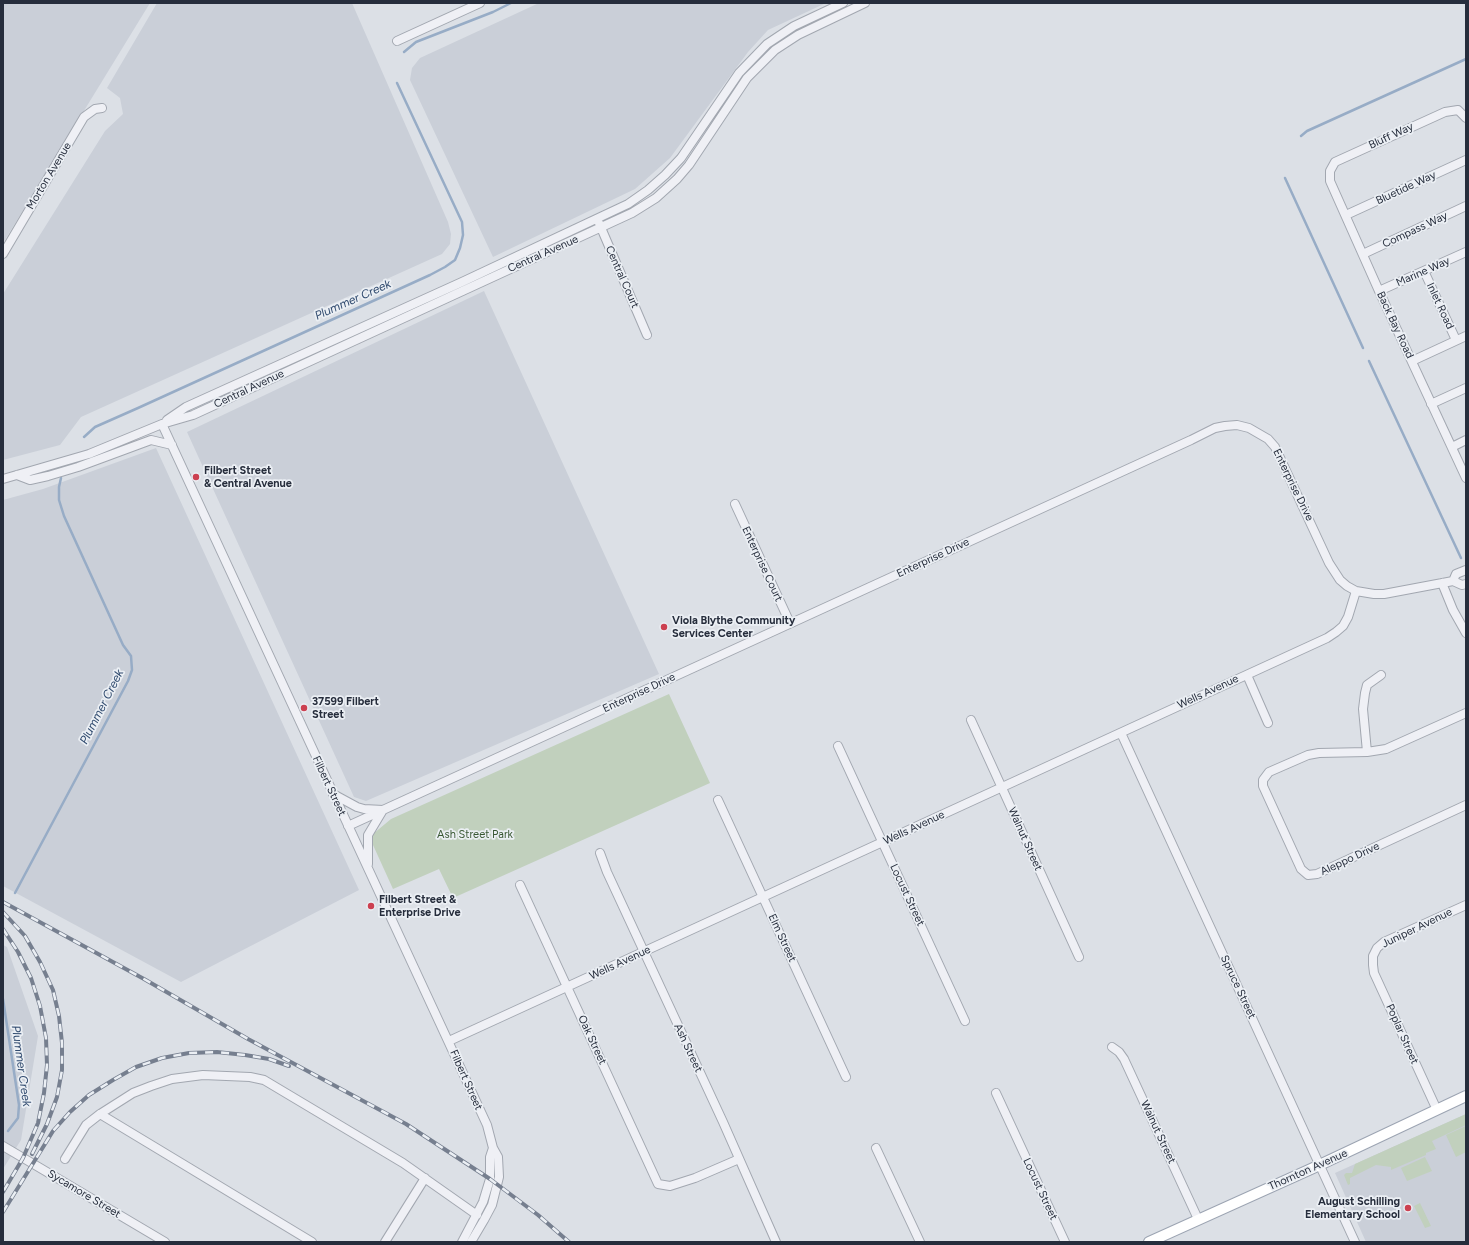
<!DOCTYPE html>
<html>
<head>
<meta charset="utf-8">
<style>
  body { margin:0 }
  #map { position:relative; width:1469px; height:1245px; overflow:hidden; background:#dce0e6; font-family:Figtree,sans-serif }
  canvas { display:block }
  .frame { position:absolute; inset:0; border:4px solid #262d3c; pointer-events:none }
</style>
</head>
<body>
<div id="map">
<canvas width="1469" height="1245"></canvas>
<div class="frame"></div>
</div>
<script>
const ctx = document.querySelector('canvas').getContext('2d');
ctx.lineJoin = 'round';
function fill(path, color) {
  ctx.fillStyle = color;
  ctx.fill(path, 'evenodd');
}
function poly(rows) {
  const path = new Path2D();
  for (const r of rows) {
    path.moveTo(r[0], r[1]);
    for (let i = 2; i < r.length; i += 2) path.lineTo(r[i], r[i + 1]);
  }
  return path;
}
function strokePath(path, color, width, dash) {
  ctx.strokeStyle = color;
  ctx.lineWidth = width;
  ctx.lineCap = dash ? 'butt' : 'round';
  ctx.setLineDash(dash || []);
  ctx.stroke(path);
}
function write(font, color, halo, rows, align = 'center') {
  ctx.font = font + ' Figtree,sans-serif';
  ctx.lineWidth = 3.5;
  ctx.setLineDash([]);
  ctx.textBaseline = 'middle';
  ctx.strokeStyle = halo;
  ctx.fillStyle = color;
  for (const [text, x, y, turn = 0] of rows) {
    ctx.save();
    ctx.translate(x, y);
    ctx.rotate((+turn || 0) * Math.PI / 180);
    ctx.textAlign = isNaN(turn) ? turn : align;
    if (halo) ctx.strokeText(text, 0, 0);
    ctx.fillText(text, 0, 0);
    ctx.restore();
  }
}
fill(poly([
  [3,3,150,3,3,243],
  [157,3,352,3,448,222,451,234,450,244,442,254,81,417,60,445,3,460,3,294,105,131,123,114,120,98,107,88],
  [539,3,826,3,768,30,748,52,670,158,635,189,493,257,410,80,412,68,420,58],
  [484,291,659,674,366,801,354,797,187,432],
  [156,448,359,890,181,982,3,886,3,500,43,489],
  [3,945,7,947,38,1036,21,1140,3,1169],
  [1466,1114,1466,1242,1366,1242,1335,1173]
]), '#cacfd8');
fill(poly([
  [669,694,710,783,453,898,439,869,393,889,373,845,373,834,391,819],
  [1466,1114,1466,1125,1432,1141,1436,1149,1426,1153,1426,1155,1391,1170,1391,1167,1376,1165,1350,1178,1350,1184,1348,1185,1344,1175,1346,1173,1352,1173,1355,1164],
  [1466,1126,1466,1152,1456,1157,1446,1135],
  [1425,1157,1432,1171,1407,1181,1401,1168],
  [1420,1203,1431,1226,1425,1228,1414,1206]
]), '#c1d0bd');
strokePath(poly([
  [404,52,416,42,493,12,511,3],
  [1301,136,1307,131,1466,59],
  [1285,178,1363,348],
  [1369,361,1461,558],
  [84,437,95,427,138,408,430,275,445,267,455,260,460,248,463,235,462,222,397,83],
  [15,893,128,681,132,670,131,656,123,645,64,516,59,500,59,487,61,478],
  [3,999,19,1105,18,1118,8,1131]
]), '#97acc6', 2.5);
const minor = poly([
  [397,41,480,3],
  [1466,118,1458,110,1445,112,1335,162,1330,171,1330,181,1379,291,1466,478],
  [1346,215,1466,160],
  [599,223,647,335],
  [3,254,84,117,95,109,102,108],
  [1363,254,1466,206],
  [1424,271,1456,340],
  [1379,291,1466,252],
  [1412,361,1466,336],
  [1431,404,1466,388],
  [167,420,186,407,462,282,628,204,648,190,665,175,681,158,739,73,767,44,794,26,843,3],
  [162,424,487,1125,493,1148,498,1157,499,1177,492,1205,484,1220,471,1242],
  [1452,447,1466,440],
  [17,475,30,480,48,476,78,467,151,440,172,445],
  [3,479,89,454,162,424,193,415,632,213,656,198,677,179,689,165,747,78,775,50,798,35,865,3],
  [735,504,790,623],
  [1453,581,1456,574,1466,570],
  [1442,583,1453,610,1466,633],
  [1247,675,1268,723],
  [1466,713,1386,749,1367,752,1319,753,1308,755,1269,772,1263,780,1263,786,1301,869,1308,875,1317,874,1466,805],
  [971,720,1079,957],
  [1121,733,1355,1242],
  [838,746,965,1021],
  [1367,752,1363,709,1365,693,1367,685,1381,675],
  [333,794,357,807,364,809,383,810],
  [718,800,846,1077],
  [348,826,1191,440,1215,428,1225,426,1237,425,1249,428,1268,439,1275,447,1329,563,1340,580,1347,586,1356,591,1374,594,1384,594,1453,581,1462,585,1466,584],
  [600,853,607,872,723,1122,776,1242],
  [368,864,368,835,383,810],
  [520,885,658,1184,670,1186,695,1178,739,1159],
  [449,1041,1327,638,1336,632,1343,626,1348,617,1356,591],
  [1112,1047,1119,1052,1124,1059,1198,1219],
  [996,1093,1065,1242],
  [1437,1110,1374,973,1373,965,1373,956,1377,948,1384,942,1466,905],
  [100,1114,312,1242],
  [3,1146,165,1242],
  [876,1148,920,1242],
  [65,1159,86,1125,100,1114,133,1093,151,1086,172,1079,203,1075,250,1077,264,1080,403,1163,477,1215],
  [385,1242,425,1178],
  [462,1242,483,1202,490,1179,490,1157,493,1148]
]);
const major = poly([
  [1149,1242,1311,1169,1466,1096]
]);
strokePath(minor, '#a2a7b0', 10);
strokePath(major, '#9ca4b2', 12);
strokePath(minor, '#eff0f5', 8);
strokePath(major, '#fff', 10);
const rail = poly([
  [3,902,144,979,248,1039,406,1124,490,1179,538,1215,569,1242],
  [3,912,25,936,40,962,53,990,59,1016,62,1043,62,1070,57,1097,47,1124,32,1154],
  [3,929,18,952,31,978,40,1006,46,1038,47,1065,44,1093,38,1123,23,1158,3,1192],
  [3,1212,53,1131,70,1112,89,1095,113,1080,136,1067,162,1058,189,1053,217,1052,245,1055,269,1059,289,1066]
]);
strokePath(rail, '#767f8f', 4);
strokePath(rail, '#ebeff4', 2.5, [8]);
for (const [x, y, r, color] of [
  [196,477,4,"#cc4050"],
  [664,627,4,"#cc4050"],
  [304,708,4,"#cc4050"],
  [371,906,4,"#cc4050"],
  [1408,1208,4,"#cc4050"]
]) {
  const dot = new Path2D();
  dot.arc(x, y, r, 0, 2 * Math.PI);
  ctx.fillStyle = color;
  ctx.fill(dot);
  strokePath(dot, '#ebeff4', 1.5);
}
write('11px', '#262d3c', '#ebeff4', [
  ["Bluff Way",1391,136,-25],
  ["Morton Avenue",49,176,-59],
  ["Bluetide Way",1406,188,-25],
  ["Compass Way",1415,230,-25],
  ["Central Avenue",543,254,-24],
  ["Marine Way",1423,272,-24],
  ["Central Court",622,277,66],
  ["Inlet Road",1440,306,65],
  ["Back Bay Road",1395,325,65],
  ["Central Avenue",249,389,-25],
  ["Enterprise Drive",1293,485,64],
  ["Enterprise Drive",933,558,-25],
  ["Enterprise Court",762,564,65],
  ["Wells Avenue",1208,692,-25],
  ["Enterprise Drive",639,693,-25],
  ["Filbert Street",329,786,65],
  ["Wells Avenue",914,828,-25],
  ["Walnut Street",1025,839,66],
  ["Aleppo Drive",1350,859,-25],
  ["Locust Street",907,895,65],
  ["Juniper Avenue",1417,928,-26],
  ["Elm Street",782,938,65],
  ["Wells Avenue",620,963,-25],
  ["Spruce Street",1238,987,65],
  ["Poplar Street",1402,1034,66],
  ["Oak Street",592,1040,65],
  ["Ash Street",688,1048,65],
  ["Filbert Street",466,1080,66],
  ["Walnut Street",1158,1132,65],
  ["Thornton Avenue",1308,1170,-24],
  ["Locust Street",1040,1189,65],
  ["Sycamore Street",84,1194,31]
]);
write('bold 11px', '#262d3c', '#ebeff4', [
  ["Filbert Street",204,471],
  ["& Central Avenue",204,484],
  ["Viola Blythe Community",672,621],
  ["Services Center",672,634],
  ["37599 Filbert",312,702],
  ["Street",312,715],
  ["Filbert Street &",379,900],
  ["Enterprise Drive",379,913],
  ["August Schilling",1400,1202,"right"],
  ["Elementary School",1400,1215,"right"]
], 'left');
write('11px', '#395833', '#ebeff4', [
  ["Ash Street Park",475,835]
]);
write('italic 12px', '#314b6f', '#ebeff4', [
  ["Plummer Creek",353,300,-24],
  ["Plummer Creek",102,707,-63],
  ["Plummer Creek",21,1066,82]
]);
</script>
</body>
</html>
